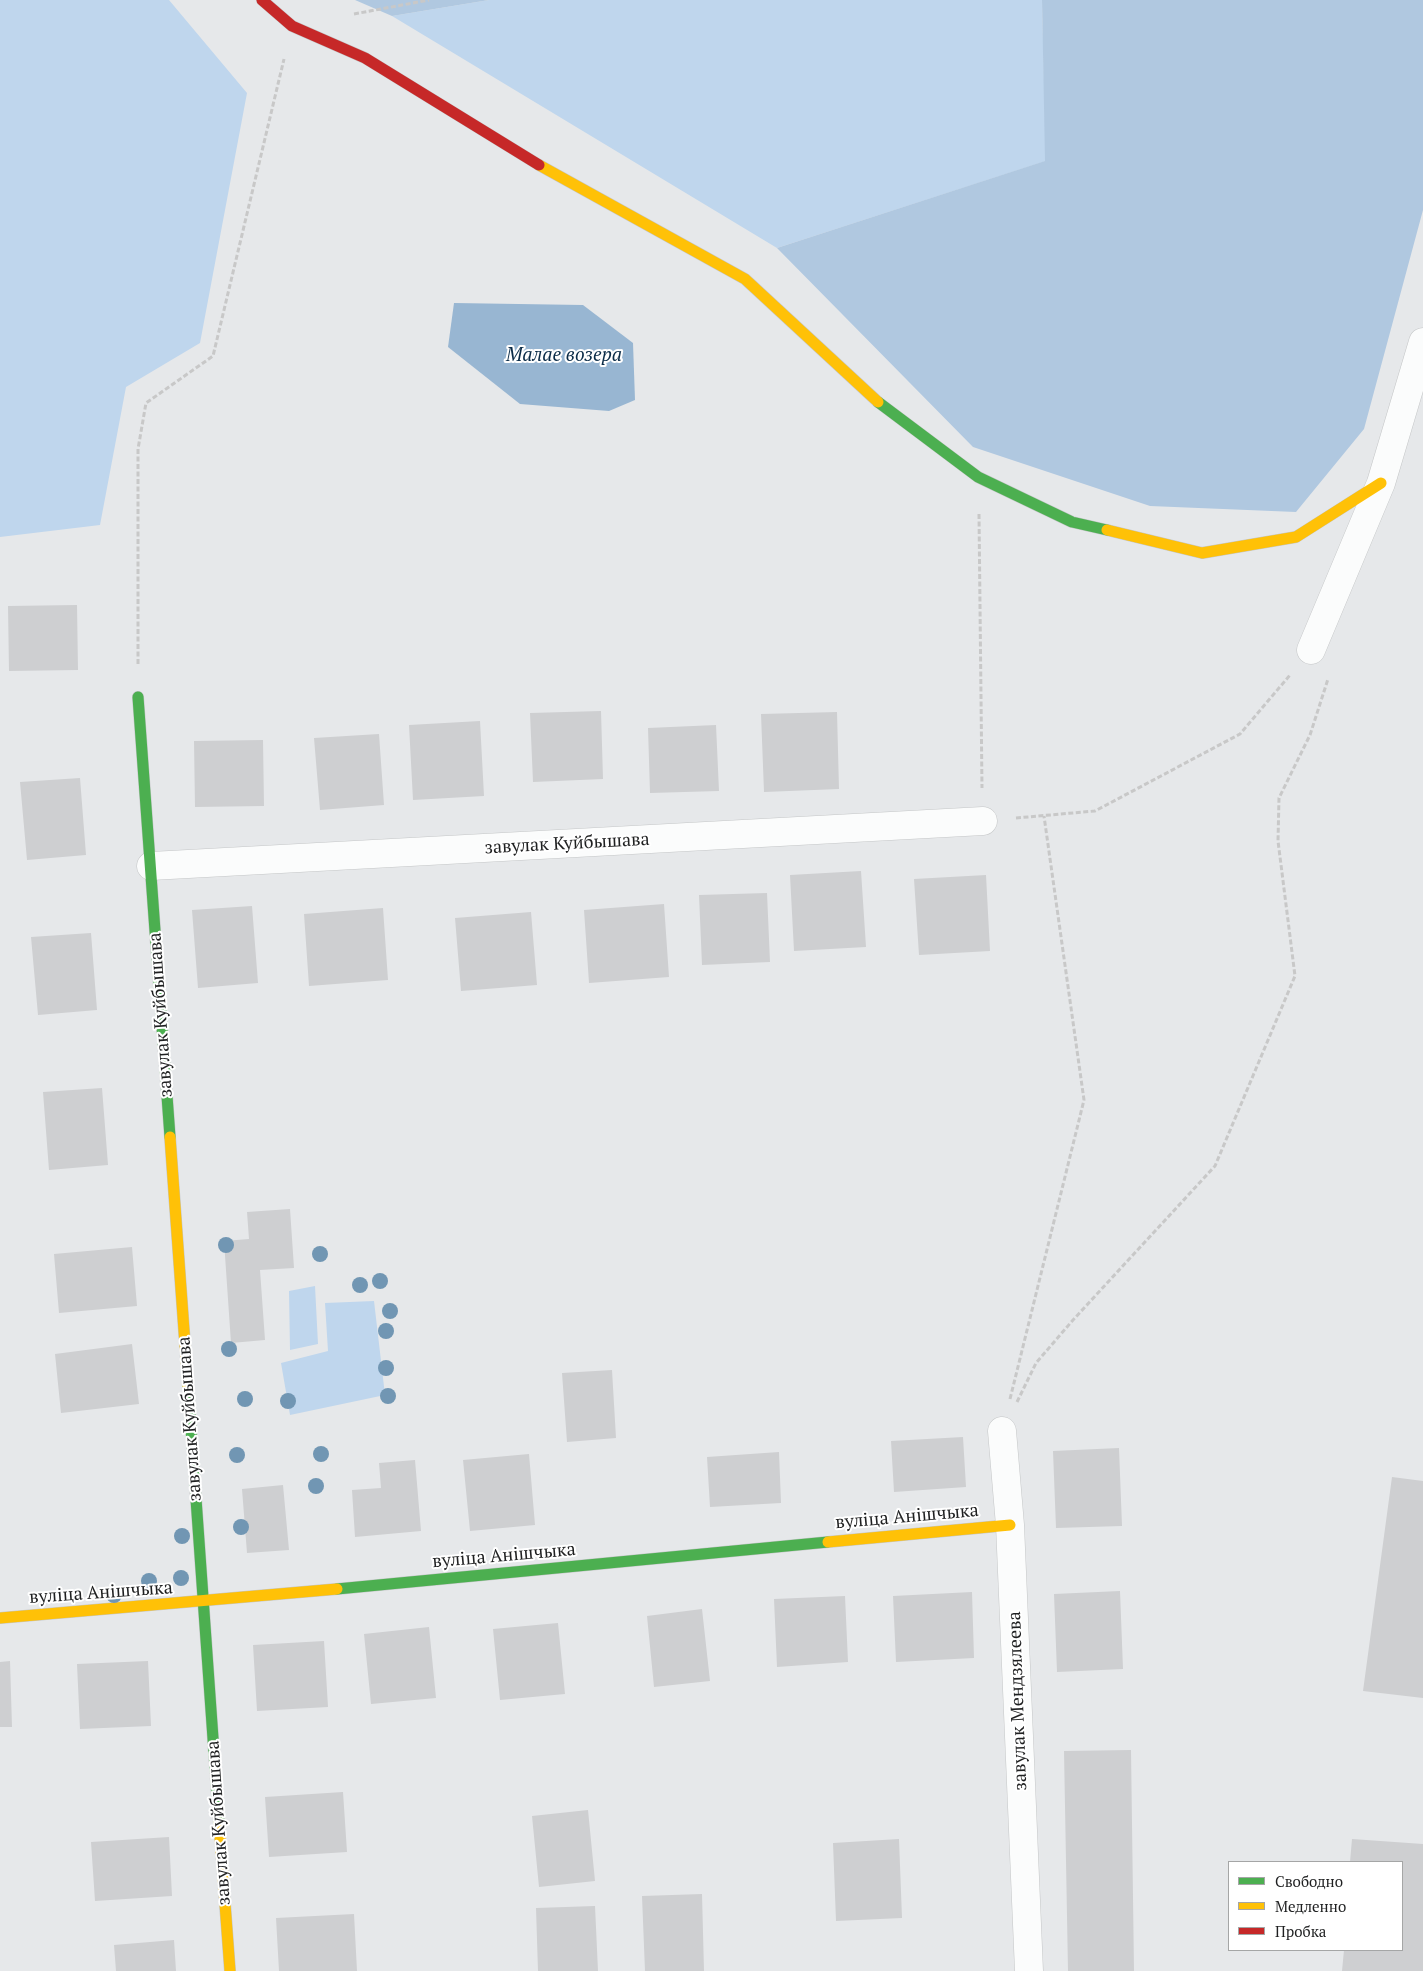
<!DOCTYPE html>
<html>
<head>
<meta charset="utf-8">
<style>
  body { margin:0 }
  #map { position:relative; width:1423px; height:1971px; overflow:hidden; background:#e6e8ea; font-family:"PT Serif",serif }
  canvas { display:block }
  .legend { position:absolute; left:1228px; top:1861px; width:175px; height:90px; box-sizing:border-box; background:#fff; border:1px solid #a5a6a6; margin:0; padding:6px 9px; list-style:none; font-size:15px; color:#1f2021 }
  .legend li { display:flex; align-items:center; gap:10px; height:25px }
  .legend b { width:25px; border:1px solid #a5a6a6 }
</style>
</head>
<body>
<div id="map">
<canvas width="1423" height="1971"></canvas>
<ul class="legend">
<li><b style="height:6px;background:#4caf50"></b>Свободно</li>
<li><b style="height:6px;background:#ffc107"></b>Медленно</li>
<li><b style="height:6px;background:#c62828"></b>Пробка</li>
</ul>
</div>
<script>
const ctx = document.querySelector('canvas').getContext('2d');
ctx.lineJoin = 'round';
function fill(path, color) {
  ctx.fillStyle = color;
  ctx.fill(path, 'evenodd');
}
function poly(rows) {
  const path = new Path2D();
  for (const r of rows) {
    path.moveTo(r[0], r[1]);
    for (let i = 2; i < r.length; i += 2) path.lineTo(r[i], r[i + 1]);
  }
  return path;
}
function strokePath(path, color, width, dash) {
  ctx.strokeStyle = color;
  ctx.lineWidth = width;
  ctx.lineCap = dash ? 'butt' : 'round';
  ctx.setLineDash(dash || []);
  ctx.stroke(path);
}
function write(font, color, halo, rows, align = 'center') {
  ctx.font = font + ' "PT Serif",serif';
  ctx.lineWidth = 4;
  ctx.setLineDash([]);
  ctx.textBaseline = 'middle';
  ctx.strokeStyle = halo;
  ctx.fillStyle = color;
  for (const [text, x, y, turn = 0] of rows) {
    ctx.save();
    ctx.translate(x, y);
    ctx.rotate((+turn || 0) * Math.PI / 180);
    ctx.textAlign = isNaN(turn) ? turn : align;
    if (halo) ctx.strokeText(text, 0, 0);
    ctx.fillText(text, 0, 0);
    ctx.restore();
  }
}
fill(poly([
  [0,0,169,0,247,93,200,343,126,387,100,525,0,537],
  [489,0,1042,0,1046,161,777,248,392,16],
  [315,1286,318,1344,290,1350,289,1291],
  [374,1301,385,1395,290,1415,281,1363,328,1351,325,1303]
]), '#bfd6ed');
fill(poly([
  [355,0,489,0,392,16],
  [1042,0,1423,0,1423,210,1364,429,1296,512,1150,506,973,447,777,248,1045,161]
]), '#b0c8e0');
fill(poly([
  [454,303,583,305,633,343,635,400,609,411,520,404,448,347]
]), '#98b6d2');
fill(poly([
  [77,605,78,670,9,671,8,606],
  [601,711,603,779,533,782,530,713],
  [837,712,839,789,764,792,761,714],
  [480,721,484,796,413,800,409,725],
  [716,725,719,791,650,793,648,728],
  [379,734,384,805,320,810,314,738],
  [263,740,264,806,195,807,194,741],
  [80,778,86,855,27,860,20,782],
  [861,871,866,947,794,951,790,875],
  [986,875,990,951,919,955,914,879],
  [767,893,770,962,702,965,699,895],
  [664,904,669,977,589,983,584,910],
  [252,906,258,983,198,988,192,910],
  [383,908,388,980,309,986,304,914],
  [531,912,537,985,461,991,455,918],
  [91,933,97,1010,38,1015,31,937],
  [102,1088,108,1165,49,1170,43,1092],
  [290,1209,294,1268,260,1270,265,1340,231,1343,224,1241,249,1239,247,1212],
  [132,1247,137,1306,59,1313,54,1254],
  [132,1344,139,1404,61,1413,55,1354],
  [612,1370,616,1438,567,1442,562,1373],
  [963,1437,966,1487,894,1492,891,1441],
  [1119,1448,1122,1526,1056,1528,1053,1451],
  [779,1452,781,1503,710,1507,707,1457],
  [529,1454,535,1525,470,1531,463,1460],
  [415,1460,421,1531,355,1537,352,1490,381,1488,379,1463],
  [1392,1477,1423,1481,1423,1698,1363,1691],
  [283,1485,289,1550,247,1553,242,1489],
  [1120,1591,1123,1669,1057,1672,1054,1594],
  [972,1592,974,1658,896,1662,893,1596],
  [845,1596,848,1662,777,1667,774,1599],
  [702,1609,710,1681,654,1687,647,1616],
  [558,1623,565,1694,500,1700,493,1629],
  [429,1627,436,1698,371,1704,364,1634],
  [324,1641,328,1707,257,1711,253,1645],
  [10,1661,12,1727,0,1727,0,1662],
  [148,1661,151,1726,80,1729,77,1664],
  [1131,1750,1134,1971,1068,1971,1064,1751],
  [343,1792,347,1852,269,1857,265,1797],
  [588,1810,595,1881,539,1887,532,1816],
  [169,1837,172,1896,95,1901,91,1842],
  [899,1839,902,1918,836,1921,833,1843],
  [1352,1839,1423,1844,1423,1971,1342,1971,1344,1950,1402,1950,1402,1862,1350,1862],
  [702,1894,704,1971,645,1971,642,1896],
  [595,1906,598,1971,538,1971,536,1908],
  [354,1914,357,1971,279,1971,276,1918],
  [174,1940,176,1971,116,1971,114,1945]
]), '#cecfd1');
const street = poly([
  [1311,650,1381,483,1423,342],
  [151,866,983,821],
  [1002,1431,1010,1525,1029,1971]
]);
const fast = poly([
  [878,402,978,477,1072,522,1107,530],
  [138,697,170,1137],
  [188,1386,219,1823],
  [337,1589,828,1542]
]);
const slow = poly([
  [539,165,745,279,878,402],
  [1107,530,1202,553,1296,537,1381,483],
  [170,1137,188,1386],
  [828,1542,1010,1525],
  [0,1618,337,1589],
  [219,1823,230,1971]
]);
const jam = poly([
  [262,0,292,26,365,58,539,165]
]);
strokePath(street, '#c4c6c7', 29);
strokePath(fast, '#c4c6c7', 12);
strokePath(slow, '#c4c6c7', 12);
strokePath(jam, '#c4c6c7', 12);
strokePath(poly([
  [354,14,429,0],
  [979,514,982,788],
  [138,664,138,449,146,403,213,356,284,59],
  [1016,818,1095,811,1240,734,1290,675],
  [1010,1399,1084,1100,1044,816],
  [1017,1402,1036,1363,1073,1320,1215,1166,1295,976,1278,841,1279,798,1310,735,1328,679]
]), '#c8c8c8', 3, [5, 2.5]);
strokePath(street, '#fbfcfc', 28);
strokePath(fast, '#4caf50', 11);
strokePath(slow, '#ffc107', 11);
strokePath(jam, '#c62828', 11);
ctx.fillStyle = '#7196b3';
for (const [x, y] of [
  [226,1245],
  [320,1254],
  [380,1281],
  [360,1285],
  [390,1311],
  [386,1331],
  [229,1349],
  [386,1368],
  [388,1396],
  [245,1399],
  [288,1401],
  [321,1454],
  [237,1455],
  [316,1486],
  [241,1527],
  [182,1536],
  [181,1578],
  [149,1581],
  [114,1595]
]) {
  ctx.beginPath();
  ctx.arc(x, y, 8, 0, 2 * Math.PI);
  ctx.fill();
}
write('18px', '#1f2021', '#fff', [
  ["завулак Куйбышава",567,844,-3],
  ["завулак Куйбышава",161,1015,-94],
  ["завулак Куйбышава",190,1419,-94],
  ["вуліца Анішчыка",907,1517,-5],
  ["вуліца Анішчыка",504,1556,-5],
  ["вуліца Анішчыка",101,1593,-4],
  ["завулак Мендзялеева",1018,1701,-92],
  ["завулак Куйбышава",219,1823,-94]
]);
write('italic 19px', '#0a2b47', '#fff', [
  ["Малае возера",564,356]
]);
</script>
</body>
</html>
